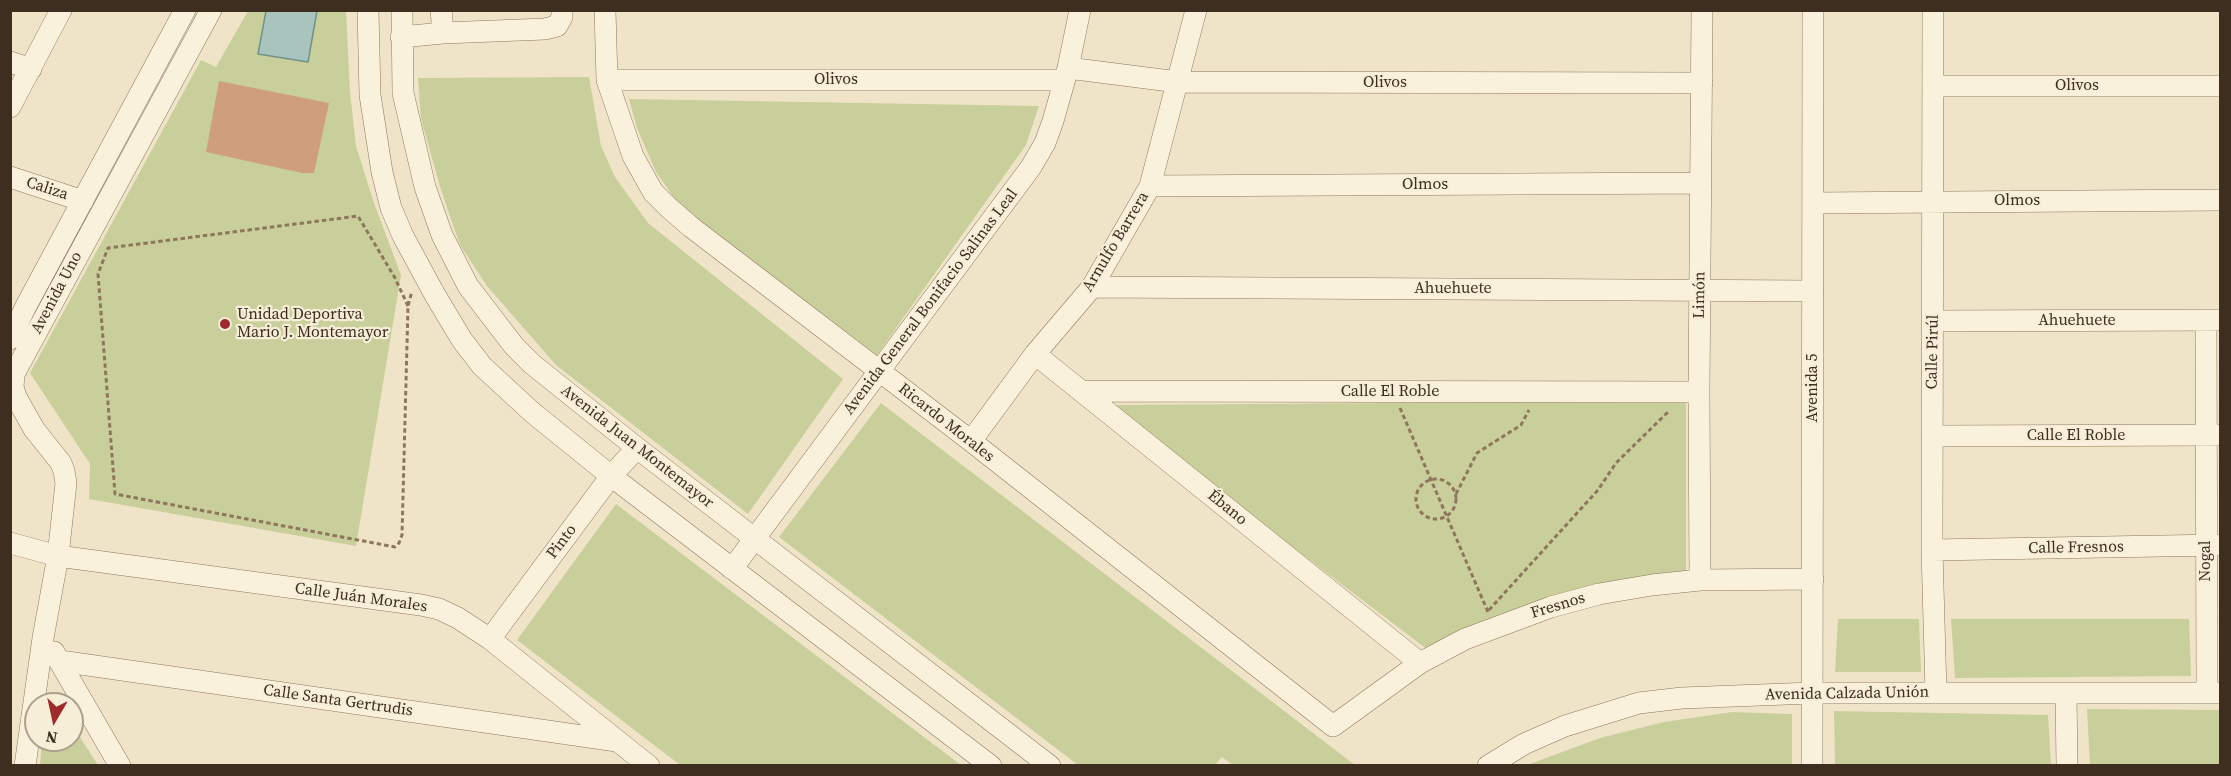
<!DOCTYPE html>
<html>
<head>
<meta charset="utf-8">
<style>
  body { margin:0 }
  #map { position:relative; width:2231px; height:776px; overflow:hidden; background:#f0e4c8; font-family:"Source Serif 4",serif }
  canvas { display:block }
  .frame { position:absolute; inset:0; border:12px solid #3d2e20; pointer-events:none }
  .north { position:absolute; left:24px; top:692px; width:60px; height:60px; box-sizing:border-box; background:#f7eed8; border:2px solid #ada18e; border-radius:50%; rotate:189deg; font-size:16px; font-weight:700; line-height:24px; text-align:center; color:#3d2e20 }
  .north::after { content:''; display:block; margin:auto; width:21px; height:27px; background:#9e2a2b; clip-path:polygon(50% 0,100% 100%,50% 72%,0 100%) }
</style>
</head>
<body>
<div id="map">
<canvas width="2231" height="776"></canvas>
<div class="frame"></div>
<div class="north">N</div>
</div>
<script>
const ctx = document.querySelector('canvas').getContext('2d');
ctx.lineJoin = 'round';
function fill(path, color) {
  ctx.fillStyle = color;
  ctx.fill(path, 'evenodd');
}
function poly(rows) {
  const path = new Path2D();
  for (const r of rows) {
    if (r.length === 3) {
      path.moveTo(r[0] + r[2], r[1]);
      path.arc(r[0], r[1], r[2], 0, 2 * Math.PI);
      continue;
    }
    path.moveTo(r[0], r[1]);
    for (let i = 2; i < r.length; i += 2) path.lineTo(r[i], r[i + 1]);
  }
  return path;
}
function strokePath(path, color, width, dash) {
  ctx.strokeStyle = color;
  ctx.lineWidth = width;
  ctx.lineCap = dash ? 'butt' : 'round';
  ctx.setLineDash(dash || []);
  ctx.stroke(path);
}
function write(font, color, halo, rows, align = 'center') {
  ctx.font = font + ' "Source Serif 4",serif';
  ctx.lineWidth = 4.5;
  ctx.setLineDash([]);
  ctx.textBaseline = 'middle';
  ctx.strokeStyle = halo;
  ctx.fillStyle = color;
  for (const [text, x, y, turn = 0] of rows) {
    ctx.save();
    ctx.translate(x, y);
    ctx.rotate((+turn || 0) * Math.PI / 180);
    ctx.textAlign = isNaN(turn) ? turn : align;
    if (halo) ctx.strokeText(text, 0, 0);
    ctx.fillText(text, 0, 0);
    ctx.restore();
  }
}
fill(poly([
  [248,11,346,11,350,92,356,146,374,203,401,275,356,546,89,499,90,464,30,373,201,60,216,67],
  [589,77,601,146,615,177,648,223,843,379,748,514,556,365,487,286,460,245,441,190,421,119,418,78],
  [629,99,1039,106,1026,145,877,355,679,205,656,172,637,128],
  [1686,401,1686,571,1428,650,1106,405],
  [881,403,1355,765,1233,765,1222,757,1215,765,1078,765,779,537],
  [616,504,961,765,680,765,517,640],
  [1838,619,1919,619,1921,672,1835,672],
  [1951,619,2189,619,2191,676,1955,678],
  [2087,709,2220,710,2220,765,2090,765],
  [1834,711,2048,715,2051,765,1835,765],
  [1732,712,1792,714,1792,765,1527,765,1600,738,1664,722],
  [72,725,98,765,40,765,42,740,72,740]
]), '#c9cf9b');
const water = poly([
  [266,11,317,11,308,62,258,54,266,11]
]);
fill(water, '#a9c4bc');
strokePath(water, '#6f938a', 1.5);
fill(poly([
  [219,81,329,103,314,173,302,173,206,152]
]), '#cf9f7d');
const minor = poly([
  [368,10,370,95,382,172,391,208,403,236,435,295,462,340,482,366,533,413,611,476,991,766],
  [402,10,403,93,425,187,442,235,468,286,514,346,532,364,637,448,1050,766],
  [441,10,443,33],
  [605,10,607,80,633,156,653,192,668,207,691,227,971,441,1333,726,1420,663,1465,639,1551,607,1599,594,1652,585,1700,580,1813,579],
  [1933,10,1932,550,1936,693],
  [401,37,443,33,545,29,557,26,562,17,562,10],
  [10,62,31,69],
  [1068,68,1178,82,1702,83],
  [607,80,1064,80],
  [1933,86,2220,86],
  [10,107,61,10],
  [10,177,83,201],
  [1150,186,1701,183],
  [1813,203,2220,200],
  [1092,287,1813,291],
  [1933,321,2220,320],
  [2206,321,2207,693],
  [10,339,26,306,185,10],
  [1035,354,1420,663],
  [1082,391,1699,392],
  [1932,436,2220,435],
  [971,441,1035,354,1092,287,1150,186,1196,10],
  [10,543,58,556,421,605,439,609,458,618,490,639,649,766],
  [1932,550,2220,545],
  [732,569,1031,167,1045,143,1053,121,1068,68,1080,10],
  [1700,580,1699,392,1702,10],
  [490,639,611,476,637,448],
  [54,652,120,766],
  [60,661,617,741],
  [2066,693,2067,766],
  [25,766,43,638,58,556,66,483,64,471,61,463,34,429,16,397,13,387,14,374,211,10],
  [1488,766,1524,744,1565,726,1639,703,1682,698,1812,693,2220,693],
  [1812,766,1813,10]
]);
strokePath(minor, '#8d765c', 22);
strokePath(poly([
  [408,306,395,278,358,216,108,248,98,274,115,494,395,547,399,543,402,535,408,306,412,291],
  [1400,408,1488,612],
  [1436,499,20],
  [1456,494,1477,453,1521,425,1529,410],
  [1489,610,1598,490,1616,463,1669,411]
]), '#8d765c', 3, [4.5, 3]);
strokePath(minor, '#faf1dc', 21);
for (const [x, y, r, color] of [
  [225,324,6,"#9e2a2b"]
]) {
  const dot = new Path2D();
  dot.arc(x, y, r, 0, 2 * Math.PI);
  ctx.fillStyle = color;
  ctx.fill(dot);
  strokePath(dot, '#f7eed8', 2);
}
write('16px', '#3d2e20', '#f7eed8', [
  ["Olivos",836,80],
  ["Olivos",1385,83],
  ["Olivos",2077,86],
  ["Olmos",1425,185],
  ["Caliza",47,189,18],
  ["Olmos",2017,201],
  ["Arnulfo Barrera",1116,242,-59],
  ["Ahuehuete",1453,289],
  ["Avenida Uno",57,293,-62],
  ["Limón",1700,295,-89],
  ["Avenida General Bonifacio Salinas Leal",931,302,-53],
  ["Ahuehuete",2077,321],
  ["Calle Pirúl",1933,352,-89],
  ["Avenida 5",1813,388,-90],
  ["Calle El Roble",1390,392],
  ["Ricardo Morales",946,423,38],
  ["Calle El Roble",2076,436],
  ["Avenida Juan Montemayor",637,447,38],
  ["Ébano",1227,508,39],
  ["Pinto",562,542,-53],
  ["Calle Fresnos",2076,548,-1],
  ["Nogal",2206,561,-90],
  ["Calle Juán Morales",361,598,8],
  ["Fresnos",1558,606,-17],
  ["Avenida Calzada Unión",1847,694,-1],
  ["Calle Santa Gertrudis",338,701,8]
]);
write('16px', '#3d2e20', '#f7eed8', [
  ["Unidad Deportiva",237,315],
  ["Mario J. Montemayor",237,333]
], 'left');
</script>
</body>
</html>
